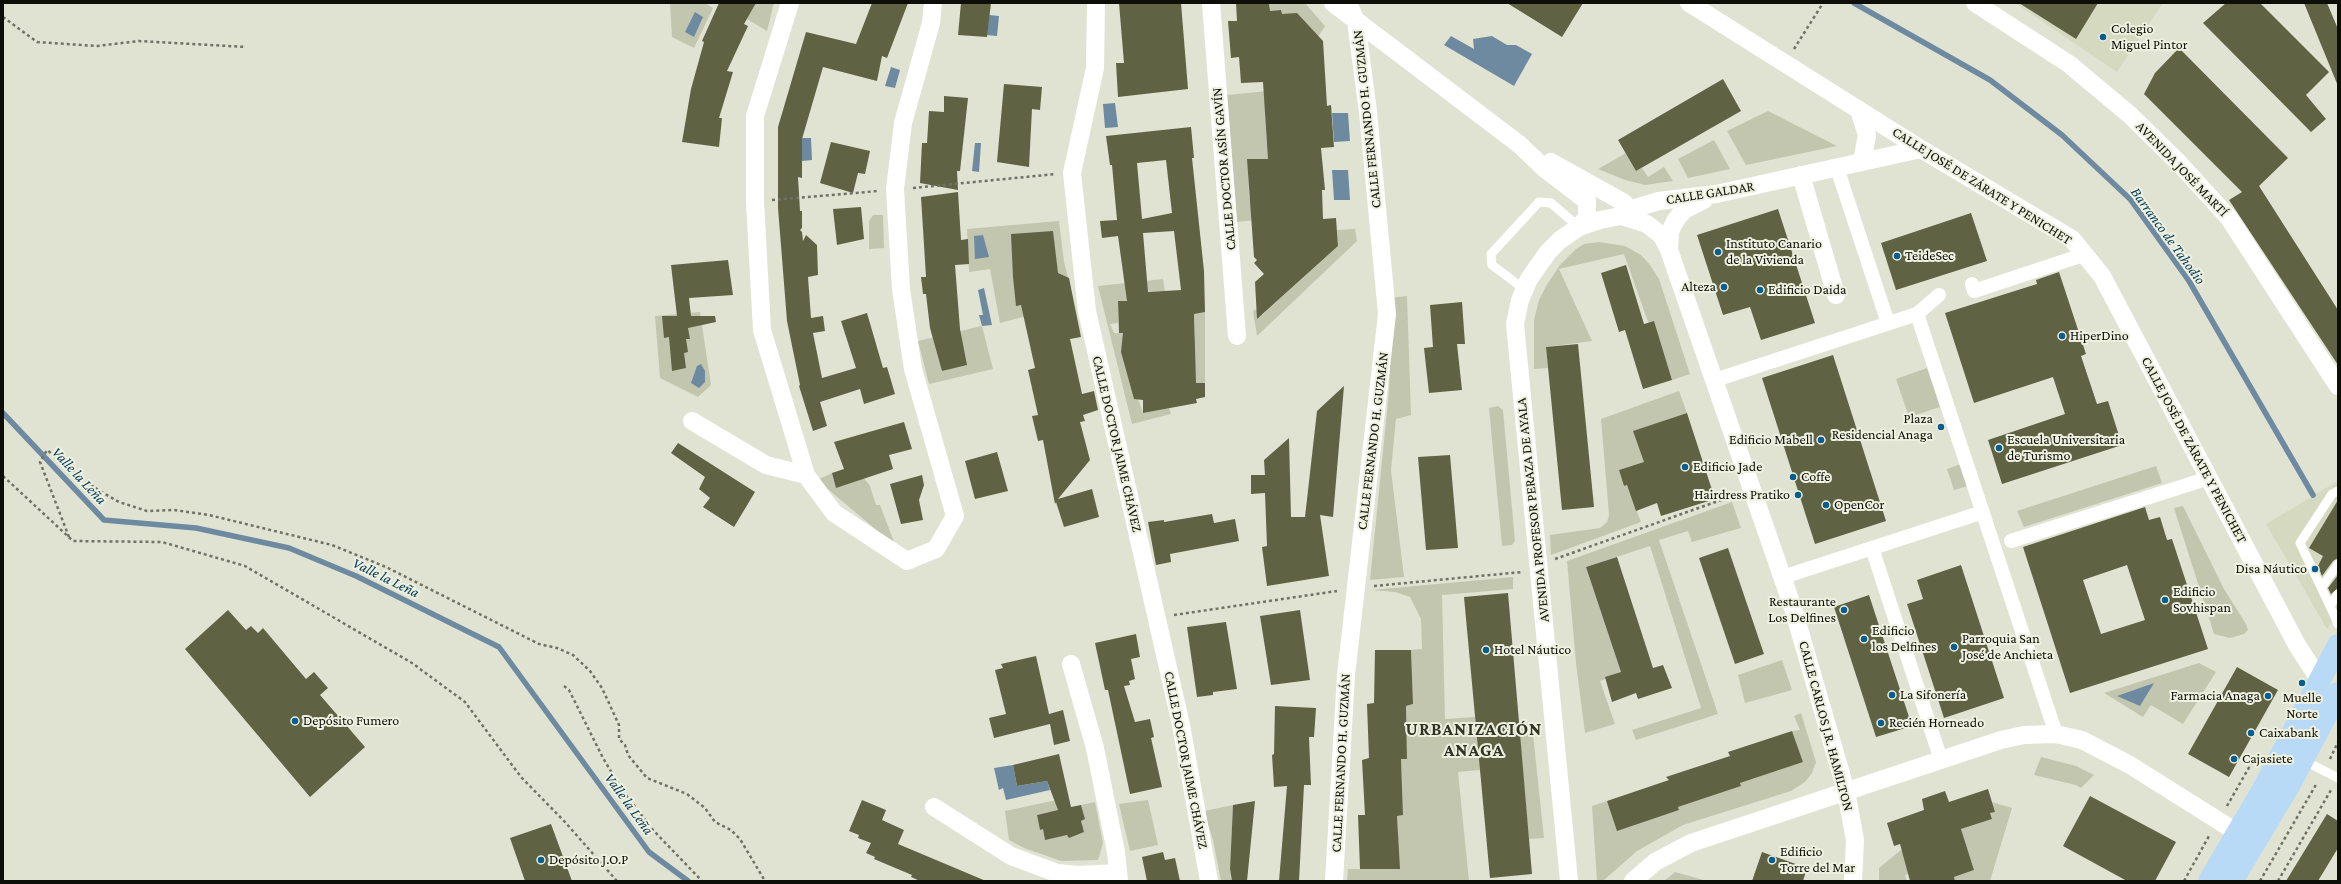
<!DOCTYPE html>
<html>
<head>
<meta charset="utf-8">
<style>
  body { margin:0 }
  #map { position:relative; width:2341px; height:884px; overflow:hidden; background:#e1e3d2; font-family:"Crimson Pro",serif }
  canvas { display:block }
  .frame { position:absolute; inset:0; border:4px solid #0d0e08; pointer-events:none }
</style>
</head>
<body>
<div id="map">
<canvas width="2341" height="884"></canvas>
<div class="frame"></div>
</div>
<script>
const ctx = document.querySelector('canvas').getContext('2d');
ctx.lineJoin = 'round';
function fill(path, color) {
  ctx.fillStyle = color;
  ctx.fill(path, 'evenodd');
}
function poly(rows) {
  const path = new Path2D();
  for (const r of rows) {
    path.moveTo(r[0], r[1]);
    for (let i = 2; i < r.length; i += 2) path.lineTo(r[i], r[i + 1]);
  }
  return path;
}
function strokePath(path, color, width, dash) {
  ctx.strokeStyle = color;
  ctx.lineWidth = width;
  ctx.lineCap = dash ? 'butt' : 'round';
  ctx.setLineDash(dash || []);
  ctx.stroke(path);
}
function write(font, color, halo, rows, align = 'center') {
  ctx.font = font + ' "Crimson Pro",serif';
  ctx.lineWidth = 4;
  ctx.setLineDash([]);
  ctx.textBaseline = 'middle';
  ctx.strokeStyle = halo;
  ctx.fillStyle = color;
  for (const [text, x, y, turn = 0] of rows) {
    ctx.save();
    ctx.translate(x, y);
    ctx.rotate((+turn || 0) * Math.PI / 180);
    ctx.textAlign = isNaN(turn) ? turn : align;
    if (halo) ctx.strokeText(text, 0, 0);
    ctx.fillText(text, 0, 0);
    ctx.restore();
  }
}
fill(poly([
  [2015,3,2163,3,2117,72],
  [2338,481,2338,614,2327,629,2266,524]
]), '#d5d9c0');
fill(poly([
  [670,3,705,3,713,8,694,48,672,37],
  [756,3,774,3,767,31,747,19],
  [1269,3,1305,3,1325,26,1318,37,1282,15,1281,10,1270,11],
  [1268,91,1265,107,1267,145,1288,159,1248,160,1249,198,1284,197,1284,217,1237,222,1227,95],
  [1768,111,1837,146,1746,165,1727,131],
  [1714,140,1730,169,1688,178,1678,159],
  [1626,153,1636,171,1642,168,1648,177,1664,167,1673,181,1645,185,1625,180,1598,169],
  [873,215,883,215,884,248,869,249,869,221],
  [1059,221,1064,262,1071,289,1072,304,1000,323,990,269,969,272,967,229],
  [1355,229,1357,241,1257,336,1253,311,1257,309,1262,315,1338,246,1337,230],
  [1599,242,1625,246,1641,255,1650,265,1659,279,1690,374,1672,380,1654,322,1649,323,1647,319,1624,254,1559,269,1592,341,1546,347,1548,368,1534,369,1534,320,1539,300,1546,286,1560,265,1576,249,1584,244],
  [1163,279,1165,291,1132,292,1131,300,1118,302,1118,323,1110,324,1114,333,1195,336,1194,313,1205,312,1205,383,1196,383,1125,363,1143,413,1169,408,1171,414,1132,424,1098,286],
  [1407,296,1411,415,1396,419,1391,470,1404,577,1370,580,1389,391,1391,332,1390,298],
  [700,312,711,385,698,397,660,378,655,316],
  [982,326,993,369,929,384,918,341],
  [1927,368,1940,407,1909,417,1896,379],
  [1679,391,1687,413,1634,431,1642,456,1670,447,1645,462,1619,470,1624,486,1627,485,1641,522,1551,555,1550,535,1600,528,1607,522,1609,515,1601,419],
  [1498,406,1503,410,1515,541,1512,545,1502,546,1489,408],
  [1964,463,1971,485,1954,490,1947,469],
  [2156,466,2162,483,2024,527,2017,511],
  [832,473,836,488,864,478,870,486,876,505,880,505,894,542,880,533,817,480],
  [1732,502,1741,528,1692,542,1688,531,1659,540,1718,714,1636,740,1632,730,1701,708,1650,546,1586,567,1621,672,1600,681,1615,724,1585,733,1576,663,1567,561],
  [2183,506,2224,589,2246,624,2248,630,2244,634,2230,638,2214,634,2174,508],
  [1513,577,1513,589,1442,595,1445,719,1475,717,1476,731,1532,725,1544,838,1529,839,1520,741,1480,770,1458,772,1469,881,1347,881,1348,869,1399,869,1397,816,1403,815,1401,759,1407,759,1406,706,1413,704,1411,650,1422,649,1421,619,1410,597,1395,592,1372,590],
  [1782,660,1792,690,1745,703,1738,675],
  [2199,663,2216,672,2183,724,2151,705,2143,717,2104,693],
  [1801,713,1816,762,1812,773,1805,782,1791,791,1683,825,1637,851,1604,880,1597,881,1592,806,1607,801,1618,830,1679,810,1678,807,1741,786,1740,783,1803,762,1792,731,1800,730,1794,716],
  [2041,757,2076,766,2094,775,2081,788,2076,785,2034,775],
  [1061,799,1062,809,1037,815,1040,829,1043,829,1045,839,1083,832,1081,821,1085,819,1081,805,1095,802,1103,843,1098,860,1061,861,1024,848,1009,840,1005,811],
  [1148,800,1158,845,1130,851,1119,804],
  [1992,802,2012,808,1990,881,1955,881,1954,877,1974,870,1961,829,1992,819,1990,813,1995,812],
  [1233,805,1230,869,1231,879,1236,877,1237,881,1221,881,1213,840,1204,811],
  [1933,839,1941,863,1905,875,1907,881,1879,881,1879,868,1901,850],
  [1675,872,1707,881,1664,881]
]), '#c2c6af');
fill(poly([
  [695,12,703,17,694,37,685,32],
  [989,15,999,16,997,36,987,35],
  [1451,36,1474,49,1473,39,1492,36,1507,45,1516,45,1532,54,1514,86,1444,45],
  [891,67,900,70,895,88,885,86],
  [1115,103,1118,127,1105,128,1103,104],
  [1332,113,1348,113,1350,141,1334,142],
  [802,138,811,138,812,160,802,161],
  [975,143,981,143,979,172,972,171],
  [1332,170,1348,170,1350,200,1334,200],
  [983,235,989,257,975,259,974,236],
  [984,288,992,325,982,326,979,315,983,315,978,290],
  [701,364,705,371,705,382,699,388,691,383,697,366],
  [2154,683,2140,706,2117,696],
  [1013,765,1017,786,1047,781,1050,790,1006,800,1003,788,999,790,994,768]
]), '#6e8aa1');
strokePath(poly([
  [1854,3,1990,80,2062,135,2130,199,2189,281,2313,495],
  [3,413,104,520,196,528,289,548,356,576,499,647,649,852,688,881]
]), '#6e8aa1', 5.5);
fill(poly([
  [719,3,756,3,744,24,748,26,727,71,733,72,719,118,722,118,719,147,682,142,691,89,704,42,702,41],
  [872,3,908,3,887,58,882,56,877,81,823,67,802,139,802,178,798,177,800,211,802,211,802,228,800,230,802,232,803,241,806,235,817,245,818,275,808,277,811,318,823,316,825,331,813,333,822,378,856,368,841,321,867,313,883,368,887,367,895,394,864,404,860,389,820,402,827,426,813,431,799,386,800,385,787,321,778,208,778,127,806,32,856,44],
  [961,3,991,3,987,37,958,35],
  [1119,3,1181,3,1188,89,1118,97,1116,63,1124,63],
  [1236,3,1269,3,1270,11,1281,10,1282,14,1297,13,1323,41,1327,106,1331,105,1334,147,1321,148,1325,190,1322,190,1323,219,1336,218,1338,246,1257,319,1255,282,1264,274,1254,263,1257,260,1254,257,1247,159,1268,159,1263,82,1241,83,1239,57,1231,58,1228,21,1237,21],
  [1507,3,1583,3,1562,37],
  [2019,3,2098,3,2076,39],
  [2226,3,2260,3,2329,72,2306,95,2326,119,2311,132,2203,23],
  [2304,3,2327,3,2338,29,2338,86],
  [2179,48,2288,158,2259,186,2338,310,2338,365,2229,200,2242,192,2144,94,2155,73],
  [1723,79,1741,111,1636,171,1618,140],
  [1004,84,1042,87,1040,110,1032,109,1029,167,997,162],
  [944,96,968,98,960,171,957,171,958,190,920,183,922,143,927,143,929,111,944,112],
  [1191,127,1194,158,1192,158,1204,271,1205,312,1194,314,1196,383,1205,383,1205,397,1196,399,1197,403,1143,413,1143,400,1134,399,1121,352,1123,333,1119,333,1118,301,1127,301,1118,236,1102,238,1100,221,1117,220,1112,165,1110,165,1106,136],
  [1166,160,1172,213,1142,219,1137,163],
  [1174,231,1181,290,1148,292,1143,233],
  [831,142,870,151,865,174,858,173,853,193,820,183],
  [958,192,961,240,968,239,969,264,955,265,960,329,967,365,942,371,930,328,926,294,923,294,921,277,926,277,921,197],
  [861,207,864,239,837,245,833,209],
  [1778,209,1815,323,1761,340,1750,307,1723,315,1697,235],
  [1971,213,1987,261,1896,290,1881,243],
  [1053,231,1058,273,1069,278,1081,337,1070,339,1082,394,1094,391,1098,410,1083,415,1085,421,1080,422,1090,460,1058,499,1092,489,1099,517,1064,527,1056,502,1055,504,1043,440,1038,441,1032,416,1038,415,1028,370,1035,368,1021,305,1016,306,1013,277,1011,234],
  [728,260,733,295,689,298,691,316,715,316,716,322,688,328,690,339,686,339,688,352,684,353,686,368,672,371,669,337,664,338,662,316,677,316,671,265],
  [1626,265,1644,324,1654,321,1672,380,1643,389,1625,330,1619,332,1601,273],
  [2059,272,2086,354,2081,356,2097,404,2108,401,2122,445,2002,484,1988,440,2065,414,2053,377,1974,403,1945,313,2037,284,2036,280],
  [1462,302,1465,344,1457,344,1462,390,1429,393,1424,348,1433,347,1430,305],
  [1578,344,1594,507,1562,510,1546,347],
  [1833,355,1886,521,1815,544,1762,378],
  [1344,386,1333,517,1320,515,1329,576,1267,586,1262,547,1267,546,1265,493,1251,494,1251,475,1265,475,1264,460,1289,438,1291,517,1305,517,1317,411],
  [1687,413,1715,499,1661,516,1657,503,1636,511,1627,485,1624,486,1619,470,1644,462,1633,431],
  [904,422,912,449,889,455,893,469,836,488,832,473,844,469,834,442],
  [678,443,755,492,734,527,703,507,710,498,699,489,705,477,671,453],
  [997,452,1008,491,975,499,965,461],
  [1450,455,1458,548,1426,550,1418,457],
  [922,475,924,485,919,500,923,520,901,524,890,484],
  [2338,500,2338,558,2333,561,2322,576,2318,566,2323,556,2309,548],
  [2145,507,2149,520,2160,517,2167,540,2172,539,2208,649,2070,693,2023,547],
  [2127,565,2145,620,2101,634,2083,580],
  [1212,514,1214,523,1235,519,1239,541,1170,554,1171,562,1156,565,1148,522,1164,520,1164,522],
  [1728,548,1764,654,1735,664,1699,558],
  [1617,557,1653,668,1663,665,1672,688,1638,699,1636,693,1612,702,1605,677,1621,672,1586,567],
  [1961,565,2004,698,1944,718,1907,604,1923,599,1917,580],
  [2338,575,2338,588,2331,594,2328,588],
  [1508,593,1532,874,1490,878,1464,597],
  [1869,595,1912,726,1876,737,1834,607],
  [228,610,246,630,251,626,258,633,263,628,306,679,314,672,328,688,320,695,365,747,310,797,185,649],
  [1300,610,1310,680,1271,685,1260,616],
  [1226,622,1237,689,1213,692,1213,695,1197,697,1187,627],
  [1136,634,1140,657,1131,659,1135,679,1129,681,1130,685,1124,686,1135,722,1150,719,1154,737,1151,738,1162,787,1130,794,1108,690,1105,690,1095,643],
  [1375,650,1411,650,1413,704,1406,706,1407,759,1401,759,1403,815,1397,816,1400,869,1360,869,1358,815,1365,815,1362,760,1369,758,1367,704,1374,703],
  [1036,656,1049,714,1063,710,1070,741,1054,745,1050,724,994,738,989,718,1006,714,995,670,1003,668,1001,664],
  [2237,667,2278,690,2229,777,2188,754],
  [1275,706,1316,708,1314,737,1309,737,1311,785,1304,785,1299,881,1279,881,1287,786,1274,787,1272,755,1274,754],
  [1792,731,1803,762,1740,783,1741,786,1678,807,1679,810,1617,831,1607,801,1669,780,1666,777,1730,756,1728,752],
  [1059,754,1071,807,1081,805,1085,819,1081,821,1084,832,1069,838,1067,835,1045,840,1043,829,1040,830,1037,815,1058,810,1047,781,1017,786,1013,765],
  [1988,789,1995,812,1990,813,1992,819,1961,829,1974,870,1954,877,1955,881,1910,881,1900,844,1894,846,1887,823,1924,810,1922,799,1945,791,1949,802],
  [2090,796,2176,842,2155,881,2127,881,2063,846],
  [862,800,886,810,882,820,904,830,898,844,986,881,920,881,911,877,912,875,874,859,875,857,866,853,871,843,858,838,859,835,849,831],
  [1255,801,1247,881,1232,881,1230,869,1233,805],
  [2327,814,2338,821,2338,848,2318,881,2286,881],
  [551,824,572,881,525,881,510,838],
  [1163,852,1165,860,1175,858,1180,881,1147,881,1142,857],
  [1762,852,1807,868,1803,881,1752,881]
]), '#5f6344');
strokePath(poly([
  [3,17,37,42,97,46,139,41,246,47],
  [1794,49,1823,3],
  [913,188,1056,174],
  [772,200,878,191],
  [3,476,73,541,162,542,245,566,412,663,465,702,521,777,565,822,617,881],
  [69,537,40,462,47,450,98,490,119,502,147,511,174,510,209,515,332,545,386,567,539,644,557,648,573,655,590,671,602,688,619,725,619,739,625,745,628,755,647,778,687,794,705,808,715,822,731,830,740,839,765,881],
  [1555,559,1735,495],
  [1374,586,1522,572],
  [1174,615,1337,591],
  [564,686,569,690,603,758,622,790,653,830,702,881],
  [2330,759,2338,742],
  [2227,806,2251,764],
  [2184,881,2209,836],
  [2260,881,2317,783],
  [2278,881,2331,790]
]), '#707267', 2.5, [3, 3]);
strokePath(poly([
  [1524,289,1492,265,1491,254,1539,202,1551,203,1579,227],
  [2322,587,2338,564],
  [2338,594,2330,606,2338,624],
  [2330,606,2300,543,2332,494,2338,491],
  [2303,760,2338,778]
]), '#fff', 9);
strokePath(poly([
  [1837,168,1888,323],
  [1972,284,1974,291,2086,254],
  [1917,314,2056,734],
  [1715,380,1917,314,1939,295],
  [2011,541,2209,478],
  [1872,548,1941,760],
  [1783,577,1983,512]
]), '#fff', 14);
strokePath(poly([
  [790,3,755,116,755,202,762,330,806,475,834,513,907,561,936,549,955,516,913,369,901,289,895,189,903,123,931,23,933,3],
  [1096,3,1095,68,1072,173,1087,311,1181,725,1209,881],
  [1211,3,1237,336],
  [1333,3,1520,145,1544,168,1587,201,1587,217,1579,227],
  [1689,3,1921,149,2072,239,2102,276,2297,645,2319,679],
  [1975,3,2069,64,2130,115,2179,163,2229,218,2338,386],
  [1859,110,1867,135,1862,162],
  [1551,162,1623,202,1638,217],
  [1801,175,1836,295],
  [1621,216,1632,209,1659,201,1716,194,1921,149],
  [1669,250,1670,232,1675,221,1684,210,1704,200],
  [692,421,766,465,806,475],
  [1071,664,1095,748,1116,852,1119,881],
  [934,807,1011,856,1057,873,1079,875,1118,873],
  [1334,881,1346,675,1387,314,1368,112,1356,21,1348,3],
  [1569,881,1515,324,1520,300,1529,279,1548,252,1560,240,1579,227,1600,220,1621,216,1647,224,1662,236,1669,250,1793,608,1846,791,1855,840,1853,881],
  [1633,881,1655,862,1691,843,2001,740,2024,735,2056,734,2082,740,2130,765,2238,833]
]), '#fff', 18);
strokePath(poly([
  [2209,881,2263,789,2338,645],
  [2232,881,2290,784,2338,693]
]), '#b8daf6', 22);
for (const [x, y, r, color] of [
  [2103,37,4,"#085d8f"],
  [1718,252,4,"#085d8f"],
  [1897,256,4,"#085d8f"],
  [1724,287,4,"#085d8f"],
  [1760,290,4,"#085d8f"],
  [2062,336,4,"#085d8f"],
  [1941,427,4,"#085d8f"],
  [1821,440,4,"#085d8f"],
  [1999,448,4,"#085d8f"],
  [1685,467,4,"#085d8f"],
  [1793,477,4,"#085d8f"],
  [1798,495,4,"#085d8f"],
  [1826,505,4,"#085d8f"],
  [2315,569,4,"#085d8f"],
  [2165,600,4,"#085d8f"],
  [1844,610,4,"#085d8f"],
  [1864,639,4,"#085d8f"],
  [1954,647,4,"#085d8f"],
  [1486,650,4,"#085d8f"],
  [2302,683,4,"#085d8f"],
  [1892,695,4,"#085d8f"],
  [2268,696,4,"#085d8f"],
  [295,721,4,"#085d8f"],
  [1881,723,4,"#085d8f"],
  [2251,733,4,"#085d8f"],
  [2234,759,4,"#085d8f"],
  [541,860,4,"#085d8f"],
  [1772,860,4,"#085d8f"]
]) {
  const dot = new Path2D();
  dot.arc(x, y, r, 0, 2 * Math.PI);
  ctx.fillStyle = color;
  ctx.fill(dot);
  strokePath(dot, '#eef1df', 1.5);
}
write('14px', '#0d0e08', '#eef1df', [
  ["Colegio",2111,29],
  ["Miguel Pintor",2111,45],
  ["Instituto Canario",1726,244],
  ["de la Vivienda",1726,260],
  ["TeideSec",1905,256],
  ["Alteza",1716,287,"right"],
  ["Edificio Daida",1768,290],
  ["HiperDino",2070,336],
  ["Plaza",1933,419,"right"],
  ["Residencial Anaga",1933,435,"right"],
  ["Edificio Mabell",1813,440,"right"],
  ["Escuela Universitaria",2007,440],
  ["de Turismo",2007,456],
  ["Edificio Jade",1693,467],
  ["Coffe",1801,477],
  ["Hairdress Pratiko",1790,495,"right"],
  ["OpenCor",1834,505],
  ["Disa Náutico",2307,569,"right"],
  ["Edificio",2173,592],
  ["Sovhispan",2173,608],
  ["Restaurante",1836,602,"right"],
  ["Los Delfines",1836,618,"right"],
  ["Edificio",1872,631],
  ["los Delfines",1872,647],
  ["Parroquia San",1962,639],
  ["José de Anchieta",1962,655],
  ["Hotel Náutico",1494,650],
  ["La Sifonería",1900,695],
  ["Farmacia Anaga",2260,696,"right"],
  ["Muelle",2302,698,"center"],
  ["Norte",2302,714,"center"],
  ["Depósito Fumero",303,721],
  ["Recién Horneado",1889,723],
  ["Caixabank",2259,733],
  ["Cajasiete",2242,759],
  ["Edificio",1780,852],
  ["Torre del Mar",1780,868],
  ["Depósito J.O.P",549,860]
], 'left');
write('14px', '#0d0e08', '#eef1df', [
  ["CALLE FERNANDO H. GUZMÁN",1367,119,-96],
  ["CALLE DOCTOR ASÍN GAVÍN",1224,169,-95],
  ["AVENIDA JOSÉ MARTÍ",2182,169,46],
  ["CALLE JOSÉ DE ZÁRATE Y PENICHET",1982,186,32],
  ["CALLE GALDAR",1710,193,-9],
  ["CALLE FERNANDO H. GUZMÁN",1373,441,-83],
  ["CALLE DOCTOR JAIME CHÁVEZ",1117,444,77],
  ["CALLE JOSÉ DE ZÁRATE Y PENICHET",2194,450,62],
  ["AVENIDA PROFESOR PERAZA DE AYALA",1533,510,-96],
  ["CALLE CARLOS J.R. HAMILTON",1826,726,75],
  ["CALLE DOCTOR JAIME CHÁVEZ",1186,760,79],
  ["CALLE FERNANDO H. GUZMÁN",1341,763,-87]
]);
write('italic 15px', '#04395a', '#eef1df', [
  ["Barranco de Tahodio",2168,236,54],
  ["Valle la Leña",79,476,47],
  ["Valle la Leña",386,578,26],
  ["Valle la Leña",629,804,54]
]);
ctx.letterSpacing = '1px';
write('bold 18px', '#313325', '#eef1df', [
  ["URBANIZACIÓN",1474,729],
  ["ANAGA",1474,750]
]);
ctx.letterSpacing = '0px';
</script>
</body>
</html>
